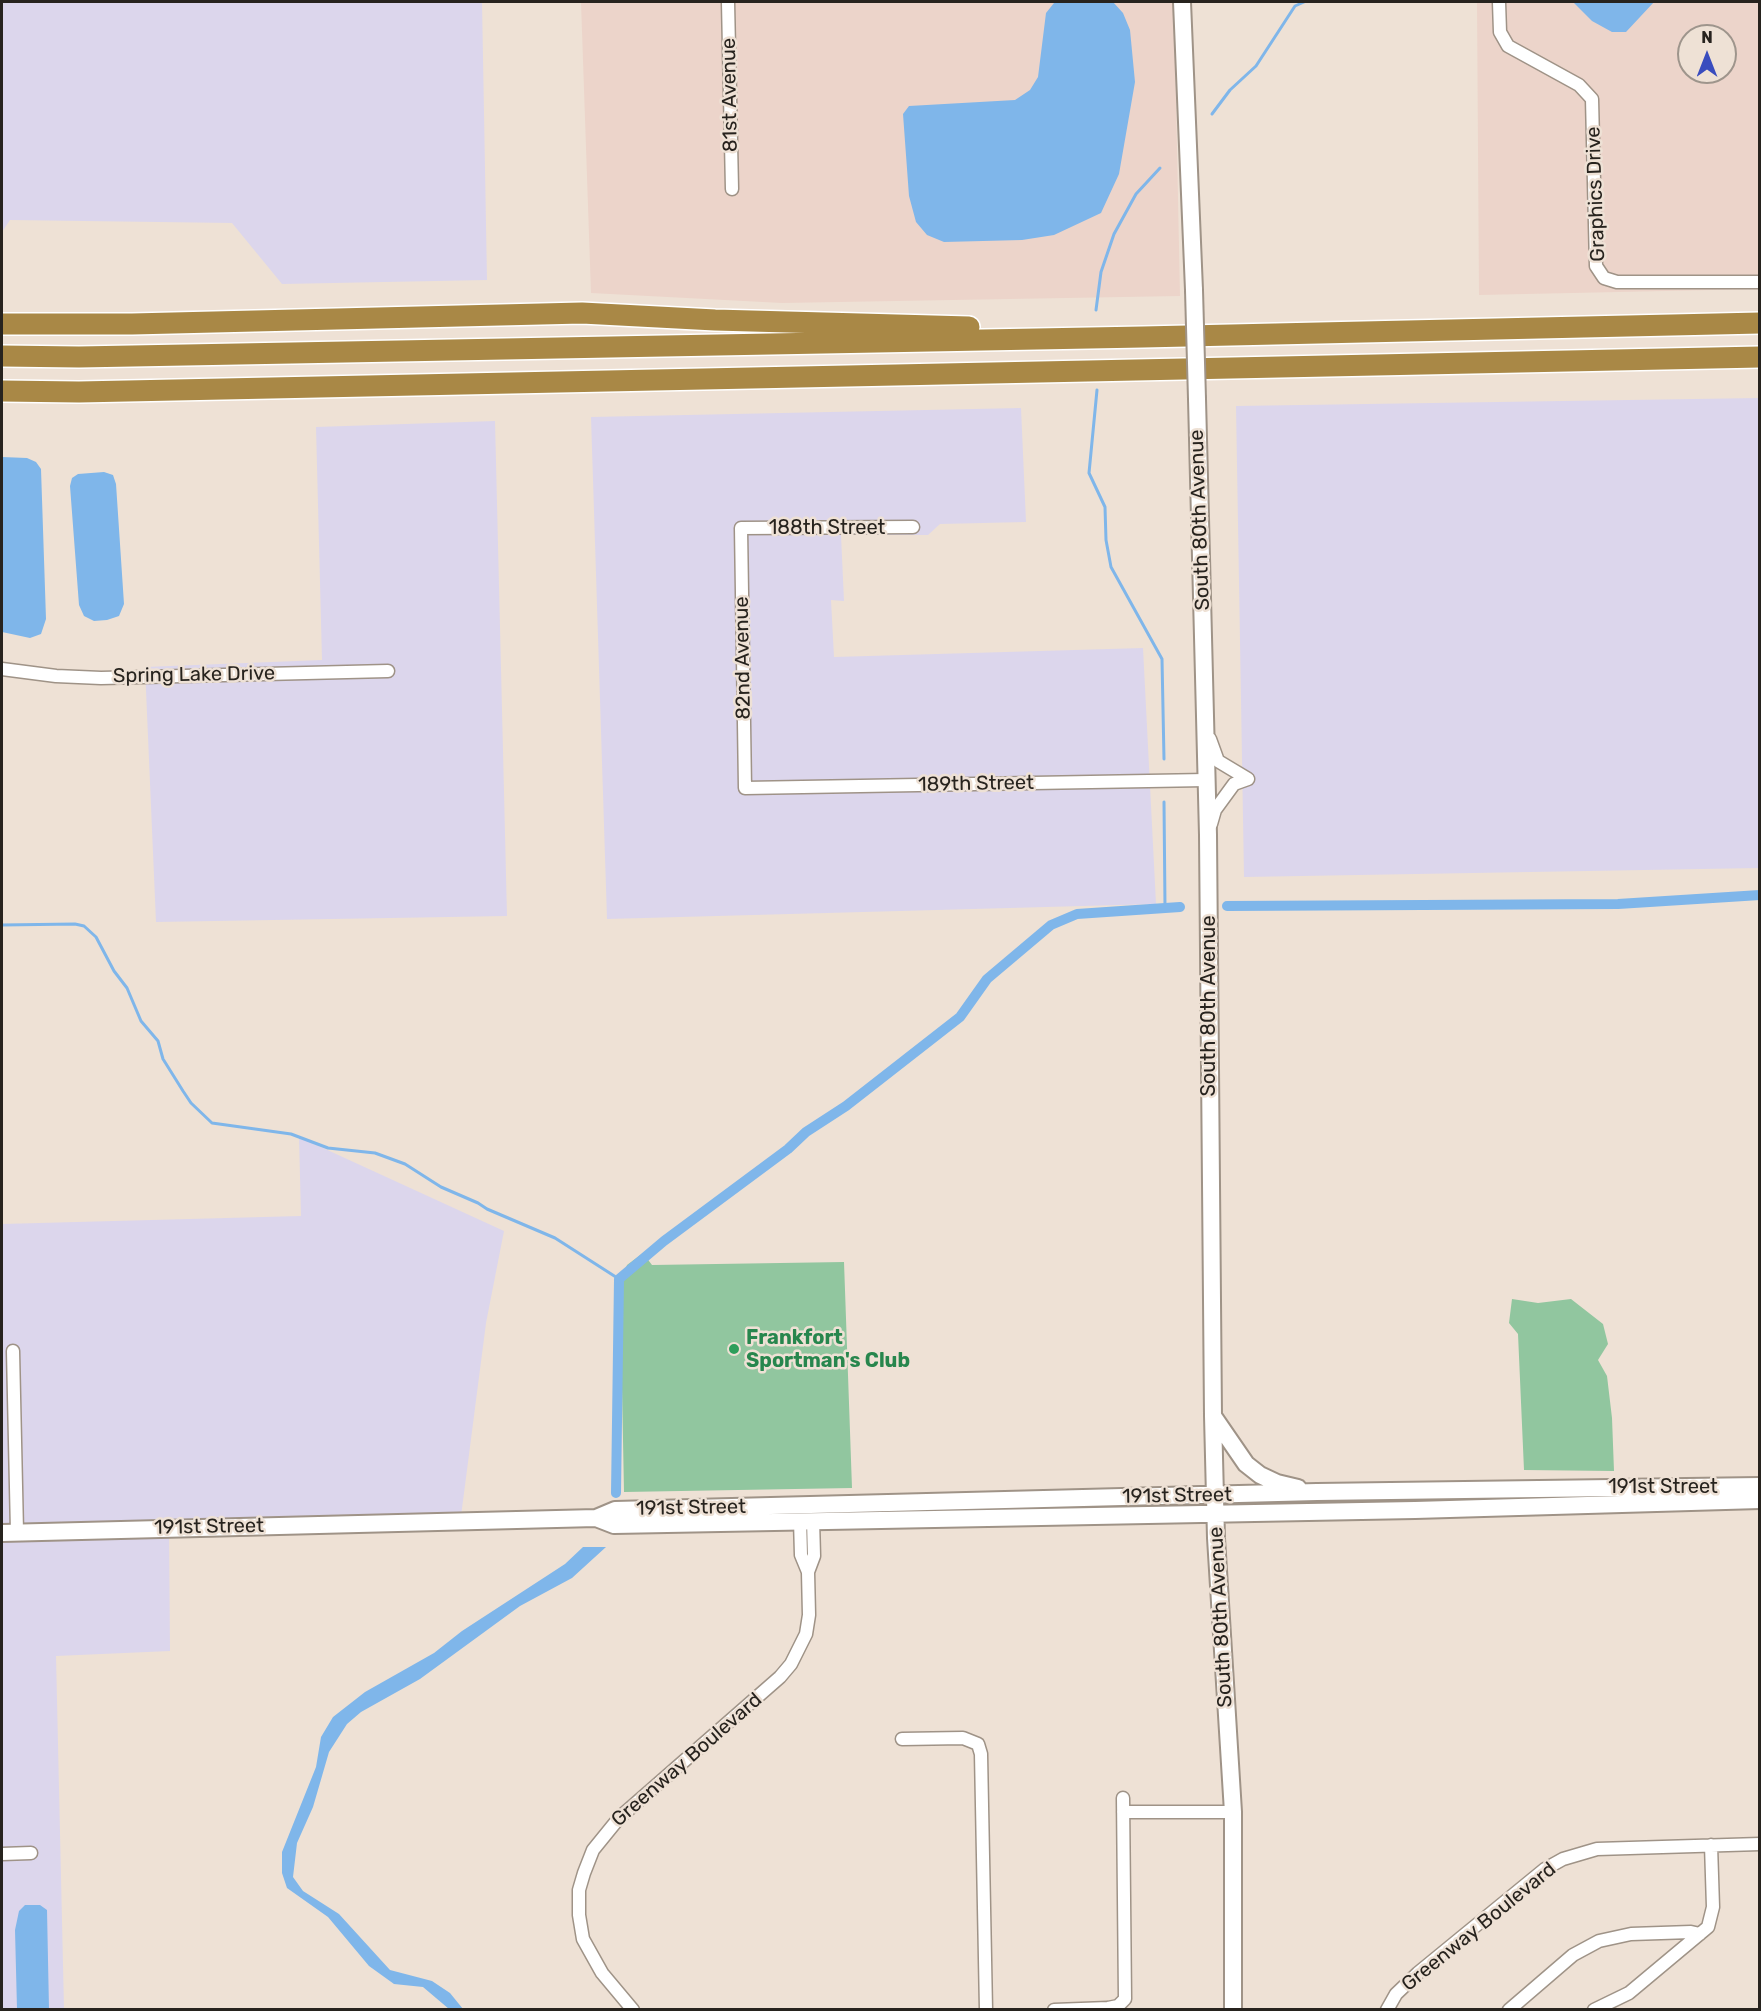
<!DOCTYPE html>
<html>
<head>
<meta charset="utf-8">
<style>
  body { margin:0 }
  #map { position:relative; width:1761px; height:2011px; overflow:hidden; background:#eee1d5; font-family:Rubik,sans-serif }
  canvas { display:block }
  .frame { position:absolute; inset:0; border:3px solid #27231e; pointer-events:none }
  .north { position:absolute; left:1677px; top:24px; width:60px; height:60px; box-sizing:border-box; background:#eee1d5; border:2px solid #9e958c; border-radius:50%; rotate:0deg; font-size:16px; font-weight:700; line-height:24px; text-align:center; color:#27231e }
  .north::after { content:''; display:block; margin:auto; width:21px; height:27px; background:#394cbe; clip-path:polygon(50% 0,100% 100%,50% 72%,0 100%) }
</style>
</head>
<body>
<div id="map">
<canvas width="1761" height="2011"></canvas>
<div class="frame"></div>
<div class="north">N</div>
</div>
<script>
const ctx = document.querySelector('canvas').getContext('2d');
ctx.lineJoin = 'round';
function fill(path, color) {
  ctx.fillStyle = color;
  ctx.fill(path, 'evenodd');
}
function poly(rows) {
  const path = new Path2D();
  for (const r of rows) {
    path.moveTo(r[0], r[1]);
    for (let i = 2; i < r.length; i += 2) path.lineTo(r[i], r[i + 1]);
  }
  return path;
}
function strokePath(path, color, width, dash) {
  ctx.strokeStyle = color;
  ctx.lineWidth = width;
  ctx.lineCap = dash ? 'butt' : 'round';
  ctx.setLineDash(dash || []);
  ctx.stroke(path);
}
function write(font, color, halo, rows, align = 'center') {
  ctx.font = font + ' Rubik,sans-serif';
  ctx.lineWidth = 5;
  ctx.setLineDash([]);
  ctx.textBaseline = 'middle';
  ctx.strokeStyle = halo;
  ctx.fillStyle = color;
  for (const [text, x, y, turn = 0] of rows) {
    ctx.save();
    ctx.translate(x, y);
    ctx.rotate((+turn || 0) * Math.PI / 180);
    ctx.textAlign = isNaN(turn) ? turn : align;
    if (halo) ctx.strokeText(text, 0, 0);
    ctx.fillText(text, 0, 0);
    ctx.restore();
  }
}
fill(poly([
  [581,2,1174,2,1180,296,782,303,591,293],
  [1477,2,1759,2,1759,289,1479,295],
  [1689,36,1725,36,1725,72,1689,72]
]), '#ecd4ca');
fill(poly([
  [2,2,482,2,487,280,282,284,232,223,10,220,2,232],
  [1759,398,1759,868,1244,877,1236,406],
  [1021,408,1026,522,940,524,928,535,841,535,844,601,831,600,834,657,1143,648,1156,904,607,919,591,417],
  [495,421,507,916,156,922,145,667,322,660,316,427],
  [299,1137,504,1231,486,1323,460,1524,169,1529,170,1651,56,1656,64,2009,2,2009,2,1224,301,1216]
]), '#dcd6ec');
fill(poly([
  [643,1253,652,1265,844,1262,852,1488,624,1492,620,1286,627,1265],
  [1512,1299,1538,1303,1571,1299,1603,1324,1608,1344,1598,1360,1607,1376,1612,1418,1614,1471,1524,1470,1518,1334,1509,1323]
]), '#91c69f');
fill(poly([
  [1113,2,1123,13,1130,30,1135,82,1119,174,1101,213,1054,235,1022,240,944,242,927,235,916,222,909,196,903,114,909,106,1015,100,1030,90,1038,77,1046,13,1054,3],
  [1573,2,1654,2,1626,32,1612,32,1592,21],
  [2,457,27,458,36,462,41,469,46,619,41,634,30,638,2,632],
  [104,472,113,475,116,484,124,604,119,616,107,620,94,621,84,616,79,605,70,486,72,478,78,474],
  [583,1547,606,1547,572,1578,520,1606,420,1679,361,1712,347,1724,329,1752,313,1807,297,1843,293,1877,303,1891,339,1914,390,1970,432,1981,450,1993,463,2009,449,2009,423,1987,394,1984,369,1966,328,1917,287,1888,282,1873,282,1852,316,1767,321,1737,333,1717,365,1692,434,1653,462,1631,565,1564],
  [25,1905,40,1905,47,1910,49,2009,17,2009,15,1930,19,1911]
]), '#7fb6ea');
strokePath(poly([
  [1212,114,1230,90,1256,66,1295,6,1304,2],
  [1096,310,1101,272,1114,234,1136,194,1160,168],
  [1097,390,1089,473,1105,507,1106,540,1111,567,1162,659,1164,759],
  [1164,802,1165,907],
  [2,925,75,924,84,926,96,937,114,971,127,988,141,1021,158,1041,163,1059,183,1091,191,1103,212,1123,291,1134,328,1148,375,1153,405,1164,441,1187,478,1203,487,1209,555,1238,619,1279]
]), '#7fb6ea', 3);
strokePath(poly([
  [1227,906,1618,904,1760,895],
  [616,1493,619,1279,664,1241,788,1149,806,1132,846,1106,960,1017,987,979,1051,925,1077,914,1180,907]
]), '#7fb6ea', 10);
const street = poly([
  [728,2,732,189],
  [1499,2,1500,32,1508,46,1579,85,1592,99,1596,266,1604,278,1617,282,1760,282],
  [913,527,741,528,745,788,1206,780],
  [2,669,56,676,101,678,388,671],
  [1210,739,1218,761,1248,779],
  [1211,824,1215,810,1234,784,1248,779],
  [13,1351,17,1532],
  [800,1520,801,1555,808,1572,814,1556,813,1520],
  [902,1739,963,1738,978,1744,981,1754,986,2010],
  [1123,1812,1233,1812],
  [2,1854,31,1853],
  [633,2010,602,1973,583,1939,579,1915,579,1890,584,1873,593,1850,619,1818,780,1677,791,1664,806,1634,809,1615,808,1572],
  [1054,2010,1108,2008,1118,2006,1125,1999,1123,1798],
  [1387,2010,1396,1994,1418,1973,1545,1869,1563,1859,1597,1849,1760,1844],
  [1509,2010,1573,1955,1599,1941,1631,1934,1691,1932,1700,1934],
  [1594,2010,1629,1993,1708,1927,1713,1907,1711,1845]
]);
const secondary = poly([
  [1182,2,1194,290],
  [1197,399,1208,835,1213,1416,1216,1538,1233,1812,1233,2010],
  [1213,1416,1246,1464,1260,1475,1277,1483,1298,1488],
  [596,1518,614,1525,1415,1510,1760,1500],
  [2,1533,596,1518,615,1510,1317,1492,1760,1486]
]);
const highway = poly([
  [2,324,132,324,582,313,715,320,969,327],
  [2,356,79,357,1143,337,1760,323],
  [2,391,79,392,1760,357]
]);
strokePath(street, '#9f9387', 15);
strokePath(secondary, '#9f9387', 20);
strokePath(highway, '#fff', 24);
strokePath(street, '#fff', 12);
strokePath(secondary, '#fff', 16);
strokePath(highway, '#a98846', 21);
const secondaryBridge = poly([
  [1194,290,1197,399]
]);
strokePath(secondaryBridge, '#9f9387', 20, []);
strokePath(secondaryBridge, '#fff', 16);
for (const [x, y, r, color] of [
  [734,1349,6,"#2e9e5b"]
]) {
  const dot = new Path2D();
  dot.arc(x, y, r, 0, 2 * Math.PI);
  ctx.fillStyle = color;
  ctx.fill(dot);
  strokePath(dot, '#eee1d5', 2);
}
write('20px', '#27231e', '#eee1d5', [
  ["81st Avenue",730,95,-91],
  ["Graphics Drive",1596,194,-92],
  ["South 80th Avenue",1200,520,-92],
  ["188th Street",827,528],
  ["82nd Avenue",743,658,-91],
  ["Spring Lake Drive",194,675,-1],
  ["189th Street",976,784,-1],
  ["South 80th Avenue",1209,1006,-90],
  ["191st Street",1663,1487],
  ["191st Street",1177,1496,-1],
  ["191st Street",691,1508,-1],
  ["191st Street",209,1527,-1],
  ["South 80th Avenue",1221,1617,-93],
  ["Greenway Boulevard",687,1760,-41],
  ["Greenway Boulevard",1479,1927,-39]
]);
write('bold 20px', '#27864d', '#eee1d5', [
  ["Frankfort",746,1338],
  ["Sportman's Club",746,1361]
], 'left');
</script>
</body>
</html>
